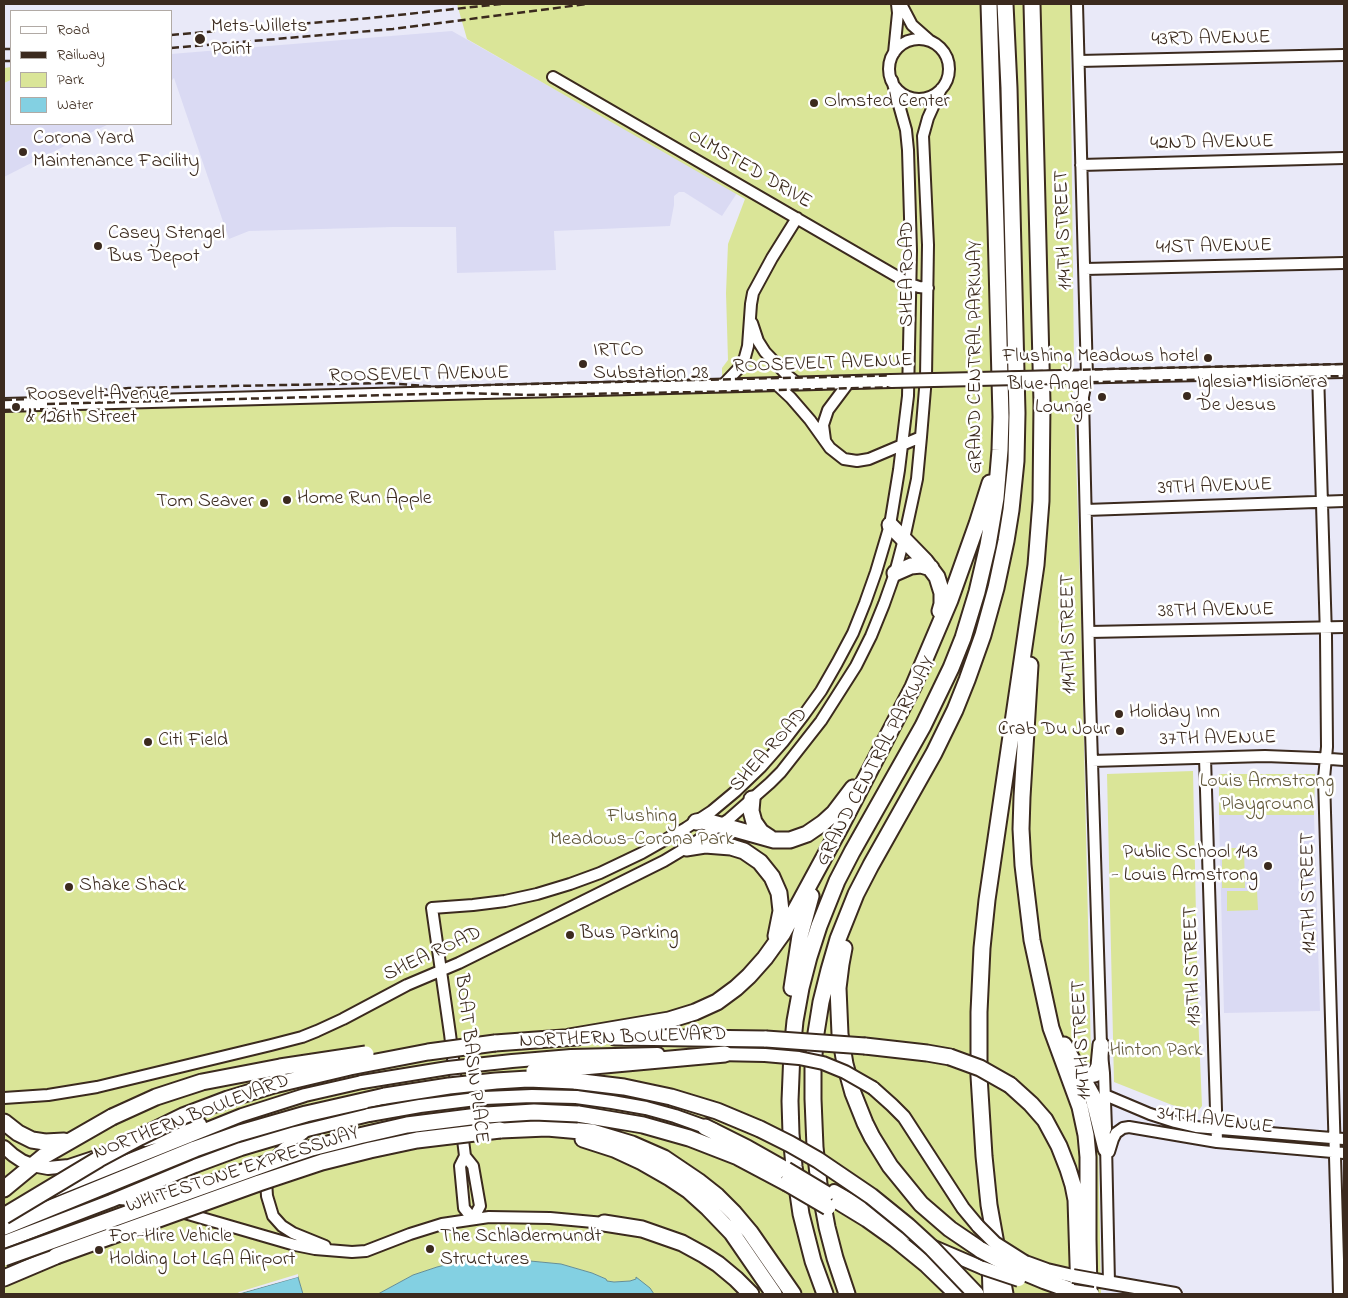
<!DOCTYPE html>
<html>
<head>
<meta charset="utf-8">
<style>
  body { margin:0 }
  #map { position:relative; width:1348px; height:1298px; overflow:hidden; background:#e9e9f8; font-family:"Indie Flower",sans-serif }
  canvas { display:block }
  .frame { position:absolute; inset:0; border:5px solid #3b2a1e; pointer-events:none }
  .legend { position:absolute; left:10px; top:10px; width:162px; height:115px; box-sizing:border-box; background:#fff; border:1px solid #b1aaa5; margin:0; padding:6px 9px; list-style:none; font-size:15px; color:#3b2a1e }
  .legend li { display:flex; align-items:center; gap:10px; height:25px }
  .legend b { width:25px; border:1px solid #b1aaa5 }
</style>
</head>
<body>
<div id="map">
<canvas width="1348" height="1298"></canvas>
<div class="frame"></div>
<ul class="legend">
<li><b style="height:6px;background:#fff"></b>Road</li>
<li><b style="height:6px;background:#3b2a1e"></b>Railway</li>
<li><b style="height:14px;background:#dae598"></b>Park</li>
<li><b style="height:14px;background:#83d0e2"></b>Water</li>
</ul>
</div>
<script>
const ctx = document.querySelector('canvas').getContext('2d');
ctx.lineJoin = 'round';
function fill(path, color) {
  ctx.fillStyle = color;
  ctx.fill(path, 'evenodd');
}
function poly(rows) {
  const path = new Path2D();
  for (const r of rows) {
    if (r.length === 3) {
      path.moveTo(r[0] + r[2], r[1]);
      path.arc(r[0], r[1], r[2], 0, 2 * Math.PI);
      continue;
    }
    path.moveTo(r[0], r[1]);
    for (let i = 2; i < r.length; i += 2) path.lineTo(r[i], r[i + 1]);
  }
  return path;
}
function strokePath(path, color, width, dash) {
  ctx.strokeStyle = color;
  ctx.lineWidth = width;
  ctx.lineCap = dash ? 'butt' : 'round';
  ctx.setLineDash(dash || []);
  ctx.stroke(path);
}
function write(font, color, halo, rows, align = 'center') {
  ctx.font = font + ' "Indie Flower",sans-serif';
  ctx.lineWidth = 5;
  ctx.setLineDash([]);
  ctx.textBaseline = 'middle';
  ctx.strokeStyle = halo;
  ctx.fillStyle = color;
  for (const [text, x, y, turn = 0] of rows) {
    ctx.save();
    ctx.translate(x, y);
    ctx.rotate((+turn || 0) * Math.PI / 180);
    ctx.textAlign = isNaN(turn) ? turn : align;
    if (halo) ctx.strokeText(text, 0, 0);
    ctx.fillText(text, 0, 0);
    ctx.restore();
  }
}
fill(poly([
  [452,31,737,193,722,216,684,192,679,192,674,196,674,205,670,226,554,231,556,270,457,273,456,227,393,227,249,231,229,239,174,78,171,81,171,54],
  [11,80,11,124,109,124,90,133,4,177,4,83],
  [1219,815,1314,815,1320,1011,1224,1013]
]), '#dadaf3');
fill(poly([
  [457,4,1070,4,1074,365,1073,366,1073,394,1074,395,1081,613,1092,1099,1098,1136,1101,1294,640,1294,636,1279,630,1281,614,1282,606,1281,606,1279,592,1273,561,1264,489,1257,461,1261,437,1267,413,1275,378,1294,303,1294,298,1277,239,1294,4,1294,4,405,722,386,722,368,728,360,726,293,728,244,745,199,467,39],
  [11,67,11,80,4,83,4,68],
  [1193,771,1198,1013,1202,1106,1198,1111,1172,1105,1114,1082,1107,774],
  [1219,774,1315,774,1314,815,1219,815],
  [1222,848,1244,848,1245,888,1222,888],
  [1227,891,1257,891,1258,910,1227,911]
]), '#dae598');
const water = poly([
  [489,1257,561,1264,592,1273,606,1279,607,1281,614,1282,630,1281,636,1279,636,1277,650,1288,654,1294,378,1294,413,1275,437,1267,461,1261,489,1257],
  [298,1277,303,1294,239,1294,298,1277]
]);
fill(water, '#83d0e2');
strokePath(water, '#668e94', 1);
fill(poly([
  [298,1274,298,1277,237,1294,239,1292]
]), '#e9e9f8');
const minor = poly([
  [901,4,912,25,929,40],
  [1077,4,1087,377,1083,397,1090,699,1101,1045,1104,1073,1106,1129],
  [919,69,30],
  [894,53,898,13,897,4],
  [1079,61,1344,55],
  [553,77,910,284,919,287,928,288],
  [1081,165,1344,158],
  [1085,269,1344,263],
  [752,323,758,341,765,352,788,376,798,384],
  [1318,372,1326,636,1327,747,1324,778,1339,1294],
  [776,384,791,398,810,420,830,448,844,459,857,461,869,459,921,437],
  [722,386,741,366,745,357,748,346,751,304,753,293,772,258,797,218],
  [825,440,823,425,828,410,849,382],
  [1086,510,1344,501],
  [1089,632,1344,627],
  [1205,758,1217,1142],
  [1092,761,1265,756,1317,758,1344,760],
  [1105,1095,1150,1114,1175,1122,1196,1127,1344,1139],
  [4,1098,48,1095,97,1087,271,1045,302,1037,317,1031,343,1019,407,985,459,963,664,861,694,843,729,819,770,783,781,772,821,721,856,666,871,636,884,604,895,573,904,539,917,479,921,437,926,377,928,245,923,136,928,118,941,89],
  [304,1133,283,1149,270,1165,266,1181,267,1196,273,1216,282,1226,293,1233,325,1246],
  [1106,1144,1109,1283],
  [1109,1152,1113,1139,1116,1133,1123,1128,1129,1127,1217,1142,1344,1153],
  [465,1156,460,1166,464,1208,473,1219,480,1206,473,1166,465,1156,450,1034,432,908,473,905,505,901,537,894,570,884,600,873,642,853,686,828,712,811,736,791,761,767,783,742,803,716,821,691,837,663,853,633,865,603,876,572,890,525,899,470,908,396,911,251,908,150,906,130,892,80],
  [119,1199,131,1200,157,1205,295,1245,315,1249,352,1252,366,1251,410,1234,442,1224,489,1217,550,1218,604,1223]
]);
const major = poly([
  [1062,377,1344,371],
  [4,405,891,381],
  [716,1054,765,1055],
  [571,1056,658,1054],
  [873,1088,892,1105,904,1117,963,1208,978,1226],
  [576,1097,612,1102,646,1108,675,1116,714,1130],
  [145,1140,200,1124],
  [4,1147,13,1155,22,1161,32,1165,48,1168,69,1166,93,1158],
  [55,1190,242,1115,305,1095,362,1082],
  [834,1191,910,1234],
  [4,1242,111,1201,195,1166,241,1149,295,1133,369,1115],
  [934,1247,983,1268],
  [1025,1262,1047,1270,1073,1276],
  [1095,1280,1175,1294]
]);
const highway = poly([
  [890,525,925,561,937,577,942,593,942,604,940,611],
  [895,573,911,566,921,565,931,568],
  [1030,665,1022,797,1021,829,1023,865,1032,940,1051,1028,1080,1107,1086,1135,1088,1157,1088,1239,1089,1294],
  [752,799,751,811,754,822,761,832,770,838],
  [696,822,702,821,713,823,774,840,790,840,807,834,823,823,834,813,853,788],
  [686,848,705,845,731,847,744,851,760,862,772,877,779,893,781,911,776,936],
  [844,948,841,964,838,988,840,1034,845,1064,853,1093,865,1123,872,1137,890,1166,921,1204,950,1229,981,1250],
  [792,988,800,936,811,896],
  [569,1037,669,1020,695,1012,717,1002,736,988,749,976,765,958,783,933,841,826,913,687,950,600,977,524,990,483],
  [615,1037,766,1039],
  [495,1043,577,1037],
  [1064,1045,1093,1097,1106,1149],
  [865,1046,927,1053,950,1057],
  [1077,1066,1085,1074,1090,1075,1095,1074,1099,1066,1101,1045],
  [572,1068,725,1054],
  [574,1081,624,1087,671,1097,717,1111,760,1129],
  [1010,1085,1031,1104,1045,1120,1059,1146,1068,1169,1073,1185,1076,1200,1079,1294],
  [578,1114,643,1125,689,1138,738,1157,787,1183],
  [4,1122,18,1133,32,1140,45,1142,64,1141],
  [705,1127,747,1148,786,1170],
  [500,1130,547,1128,592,1132,632,1144,664,1158,698,1181,717,1196,734,1213,750,1232,793,1294],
  [583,1139,614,1149,642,1162,670,1178,688,1190,708,1208,732,1233,774,1294],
  [4,1189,44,1156,112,1117],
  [826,1194,867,1219,895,1239,927,1265,957,1294],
  [604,1223,642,1229,682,1243,704,1255,718,1264,736,1279,751,1294],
  [4,1227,195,1149,240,1133,306,1114,385,1096],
  [990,1258,991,1294],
  [1021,1271,1045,1281,1073,1291],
  [4,1278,56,1256],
  [825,1294,813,1261,801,1214,794,1166,791,1134,790,1101,792,1051,795,1021,801,988,809,957,819,926,837,881,852,852,923,726,951,668,963,638,977,592,988,545,996,498,1000,450,1001,417,996,227,989,4],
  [847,1294,835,1258,827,1227,819,1184,815,1147,813,1099,813,1066,816,1033,821,1002,829,970,838,939,856,894,871,865,934,753,955,710,967,680,983,635,996,588,1006,541,1011,510,1016,461,1017,413,1009,88,1005,4],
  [1005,1294,989,1205,984,1156,979,1076,979,1012,982,948,987,900,1036,565,1041,501,1042,403,1032,4]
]);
strokePath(minor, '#3b2a1e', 14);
strokePath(major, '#3b2a1e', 16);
strokePath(highway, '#3b2a1e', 19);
strokePath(minor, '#fff', 10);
strokePath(major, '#fff', 12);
strokePath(highway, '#fff', 15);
strokePath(poly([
  [171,35,370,18,501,4],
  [171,48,393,29,587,4],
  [4,49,11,49],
  [4,61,11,61],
  [4,400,54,398,101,390,129,388,388,383,437,387,487,385,951,374,1108,369,1344,364],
  [47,404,463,393,527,395,700,392,1344,376],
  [4,410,56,409]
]), '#3b2a1e', 2.5, [8, 4]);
const majorBridge = poly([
  [891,381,1062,377],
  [765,1055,799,1058,823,1063,845,1072,873,1088],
  [362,1082,448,1068,512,1061,571,1056],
  [369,1115,420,1106,484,1098,532,1096,576,1097],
  [978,1226,995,1243,1025,1262],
  [983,1268,1019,1280],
  [1073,1276,1095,1280],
  [1073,1291,1093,1294]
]);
const highwayBridge = poly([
  [766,1039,865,1046],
  [950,1057,980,1068,1010,1085],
  [534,1071,572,1068],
  [385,1096,449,1086,496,1081,528,1079,574,1081],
  [112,1117,156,1097,202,1082,280,1067,366,1054],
  [760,1129,790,1144,818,1160,871,1196,908,1226,932,1248,976,1294],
  [786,1170,826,1194],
  [787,1183,828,1207],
  [4,1216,99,1159,140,1137,183,1116,228,1099,274,1085,350,1067,428,1052,495,1043],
  [981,1250,1021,1271],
  [56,1256,259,1183,322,1162,370,1150,417,1140,500,1130],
  [4,1258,282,1158,312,1148,359,1136,407,1125,486,1115,534,1112,578,1114]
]);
strokePath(majorBridge, '#3b2a1e', 16, []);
strokePath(highwayBridge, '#3b2a1e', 19, []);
strokePath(majorBridge, '#fff', 12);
strokePath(highwayBridge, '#fff', 15);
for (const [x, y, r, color] of [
  [200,39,6,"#3b2a1e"],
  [814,103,5,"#3b2a1e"],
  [23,152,5,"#3b2a1e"],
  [98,246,5,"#3b2a1e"],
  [1208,358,5,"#3b2a1e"],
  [583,364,5,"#3b2a1e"],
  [1187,396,5,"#3b2a1e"],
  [1102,397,5,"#3b2a1e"],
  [16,407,5,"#3b2a1e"],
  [287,500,5,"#3b2a1e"],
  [264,503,5,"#3b2a1e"],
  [1119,714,5,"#3b2a1e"],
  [1120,731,5,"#3b2a1e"],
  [148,742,5,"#3b2a1e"],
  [1268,866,5,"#3b2a1e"],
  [69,887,5,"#3b2a1e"],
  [570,935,5,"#3b2a1e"],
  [430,1249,5,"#3b2a1e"],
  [99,1250,5,"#3b2a1e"]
]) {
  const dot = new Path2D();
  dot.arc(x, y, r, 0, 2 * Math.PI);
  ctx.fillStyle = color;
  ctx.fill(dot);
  strokePath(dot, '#fff', 2);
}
write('20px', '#3b2a1e', '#fff', [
  ["Mets–Willets",211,28],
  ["Point",211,51],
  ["Olmsted Center",824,103],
  ["Corona Yard",33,140],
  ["Maintenance Facility",33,163],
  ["Casey Stengel",108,235],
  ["Bus Depot",108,258],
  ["IRTCO",593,352],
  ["Substation 28",593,375],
  ["Flushing Meadows hotel",1198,358,"right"],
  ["Iglesia Misionera",1197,384],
  ["De Jesus",1197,407],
  ["Blue Angel",1092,386,"right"],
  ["Lounge",1092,409,"right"],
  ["Roosevelt Avenue",26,396],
  ["& 126th Street",26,419],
  ["Home Run Apple",297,500],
  ["Tom Seaver",254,503,"right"],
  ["Holiday Inn",1129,714],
  ["Crab Du Jour",1110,731,"right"],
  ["Citi Field",158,742],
  ["Public School 143",1258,854,"right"],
  ["- Louis Armstrong",1258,877,"right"],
  ["Shake Shack",79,887],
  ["Bus Parking",580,935],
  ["For-Hire Vehicle",109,1238],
  ["Holding Lot LGA Airport",109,1261],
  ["The Schladermundt",440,1238],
  ["Structures",440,1261]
], 'left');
write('20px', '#3b2a1e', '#fff', [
  ["43RD AVENUE",1211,40,-1],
  ["42ND AVENUE",1212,144,-1],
  ["OLMSTED DRIVE",749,170,30],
  ["114TH STREET",1065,230,-92],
  ["41ST AVENUE",1214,248,-1],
  ["SHEA ROAD",909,274,-90],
  ["GRAND CENTRAL PARKWAY",977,357,-90],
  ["ROOSEVELT AVENUE",823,365,-2],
  ["ROOSEVELT AVENUE",419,376,-1],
  ["39TH AVENUE",1215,488,-2],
  ["38TH AVENUE",1216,612,-1],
  ["114TH STREET",1070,634,-91],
  ["37TH AVENUE",1218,740,-1],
  ["SHEA ROAD",770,751,-48],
  ["GRAND CENTRAL PARKWAY",877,762,-62],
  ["112TH STREET",1310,893,-91],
  ["SHEA ROAD",433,955,-25],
  ["113TH STREET",1194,966,-92],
  ["NORTHERN BOULEVARD",623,1039,-2],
  ["114TH STREET",1083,1040,-93],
  ["BOAT BASIN PLACE",470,1059,83],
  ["NORTHERN BOULEVARD",192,1118,-21],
  ["34TH AVENUE",1215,1122,7],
  ["WHITESTONE EXPRESSWAY",243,1171,-18]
]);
write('20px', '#63593c', '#fff', [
  ["Louis Armstrong",1267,783],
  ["Playground",1267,806],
  ["Flushing",642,818],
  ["Meadows-Corona Park",642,841],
  ["Hinton Park",1156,1052]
]);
</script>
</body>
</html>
